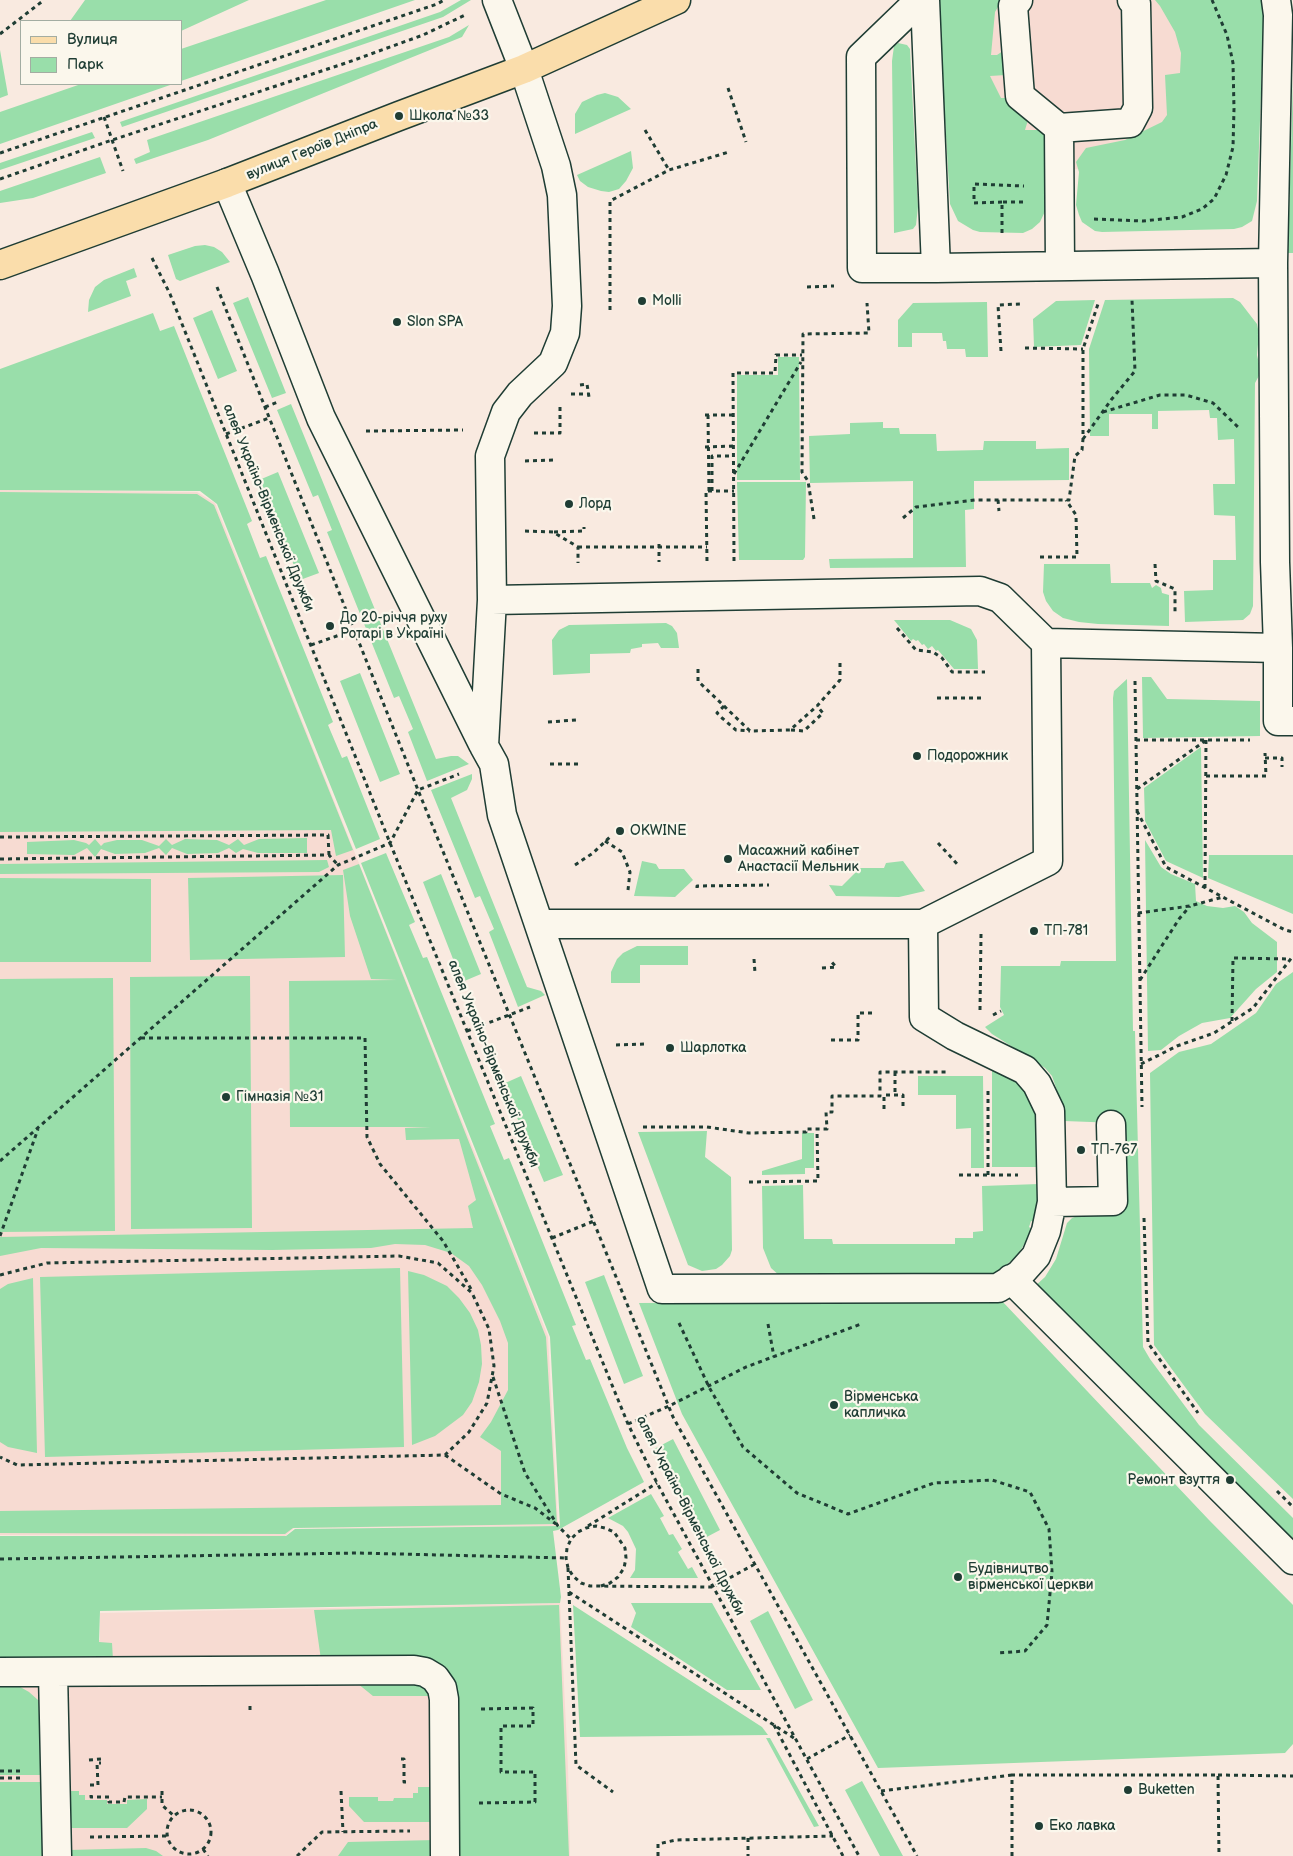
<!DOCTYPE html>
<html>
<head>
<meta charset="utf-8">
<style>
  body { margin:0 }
  #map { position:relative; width:1293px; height:1856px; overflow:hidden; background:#f9eae0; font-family:"Balsamiq Sans",sans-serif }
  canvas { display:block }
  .legend { position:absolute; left:20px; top:20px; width:162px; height:65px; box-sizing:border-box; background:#fbf7ec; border:1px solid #a3ada2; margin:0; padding:6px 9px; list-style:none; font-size:15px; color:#1f3d34 }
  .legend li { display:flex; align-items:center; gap:10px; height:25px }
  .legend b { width:25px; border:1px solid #a3ada2 }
</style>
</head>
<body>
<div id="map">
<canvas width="1293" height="1856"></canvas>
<ul class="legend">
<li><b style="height:6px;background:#faddab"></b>Вулиця</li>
<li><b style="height:14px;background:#99deaa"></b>Парк</li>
</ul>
</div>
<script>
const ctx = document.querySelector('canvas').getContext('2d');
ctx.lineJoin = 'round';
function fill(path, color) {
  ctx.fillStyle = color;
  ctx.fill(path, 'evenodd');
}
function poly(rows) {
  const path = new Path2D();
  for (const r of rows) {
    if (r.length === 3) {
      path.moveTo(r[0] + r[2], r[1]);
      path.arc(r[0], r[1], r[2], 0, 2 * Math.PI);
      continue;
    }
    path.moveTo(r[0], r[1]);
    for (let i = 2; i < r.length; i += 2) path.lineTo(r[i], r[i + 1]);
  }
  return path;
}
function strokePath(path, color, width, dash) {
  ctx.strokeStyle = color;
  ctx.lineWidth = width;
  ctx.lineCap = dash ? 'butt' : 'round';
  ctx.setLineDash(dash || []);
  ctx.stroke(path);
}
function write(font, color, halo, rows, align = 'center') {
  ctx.font = font + ' "Balsamiq Sans",sans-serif';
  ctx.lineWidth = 4.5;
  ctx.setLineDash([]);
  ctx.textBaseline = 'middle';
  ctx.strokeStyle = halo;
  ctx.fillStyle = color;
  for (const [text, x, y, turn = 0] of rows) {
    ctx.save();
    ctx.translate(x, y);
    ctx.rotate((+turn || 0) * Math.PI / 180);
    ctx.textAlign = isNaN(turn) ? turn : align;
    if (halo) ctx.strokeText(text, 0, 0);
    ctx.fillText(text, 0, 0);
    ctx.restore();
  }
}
fill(poly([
  [958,0,1185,0,1180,164,1043,171,972,177],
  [0,490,197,492,215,503,548,1336,558,1526,294,1528,285,1536,0,1535],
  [560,1603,568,1767,570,1856,0,1856,0,1640,100,1640,100,1613]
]), '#f7dbd2');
fill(poly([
  [85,0,249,0,181,31,181,21,70,21],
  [326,0,415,0,181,81,181,49],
  [461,0,471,0,443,17,122,127,120,122,440,12],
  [938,0,1002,0,995,12,991,55,997,55,1003,51,1006,75,990,76,1001,98,1014,98,1028,120,1025,130,1053,130,1048,205,1040,222,1032,229,1023,233,980,232,973,230,958,221,950,204],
  [1155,0,1261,0,1264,12,1257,201,1252,221,1242,227,1234,229,1102,232,1095,231,1082,222,1079,215,1076,205,1079,172,1076,162,1086,148,1125,140,1162,122,1167,115,1165,75,1180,73,1181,53,1175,32,1160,6],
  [469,25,462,37,208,140,136,164,134,159,150,152,147,140,449,37],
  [898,43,907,45,910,49,918,207,916,225,913,229,894,233,892,61,894,46],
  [0,50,8,95,0,98],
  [1293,78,1293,253,1288,253],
  [81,84,173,84,0,144,0,112],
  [605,93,618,97,631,109,575,134,575,114,582,102,597,95],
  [92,132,95,138,0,170,0,163],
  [631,151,633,168,626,181,619,189,609,192,601,191,588,187,580,181,577,175],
  [100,157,106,173,33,198,0,203,0,191],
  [205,245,214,247,222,252,230,262,180,281,176,279,168,255,195,246],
  [134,268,137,277,126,281,131,296,88,312,89,300,95,287,104,280],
  [248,297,286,393,272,398,233,303],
  [1233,298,1240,302,1257,324,1259,334,1257,355,1261,372,1255,383,1253,606,1250,614,1243,620,1185,622,1184,591,1213,590,1213,560,1236,560,1235,516,1214,515,1213,484,1235,484,1234,439,1218,440,1217,418,1210,418,1209,410,1158,411,1158,429,1152,429,1152,414,1109,414,1109,436,1090,436,1089,349,1105,300],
  [1095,300,1081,345,1034,347,1033,319,1056,301],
  [987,302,988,357,966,357,965,349,947,349,946,341,943,341,942,333,912,333,912,347,898,347,898,320,913,303],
  [212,310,237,371,218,379,193,318],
  [153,313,160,331,174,326,252,521,247,524,260,558,266,556,333,722,328,725,342,758,347,756,380,839,356,849,217,504,200,491,0,490,0,369],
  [778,357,799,357,800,480,737,480,737,375,778,375],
  [291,404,436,759,451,756,458,756,469,764,427,781,408,732,413,729,399,696,394,698,327,532,332,530,318,495,313,497,277,410],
  [883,422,883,428,899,428,900,434,936,434,937,451,983,450,984,441,1036,441,1036,449,1069,448,1069,480,974,481,974,509,965,510,966,567,830,568,829,559,913,558,913,481,810,483,809,436,850,434,850,423],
  [278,472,319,573,300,580,259,480],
  [737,482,806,482,805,557,803,560,739,560],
  [0,492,197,494,214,505,353,850,336,856,331,830,0,832],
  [1044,564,1110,564,1111,583,1150,583,1152,588,1156,585,1161,588,1162,593,1169,595,1169,626,1098,624,1079,622,1063,618,1053,611,1046,601,1043,592],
  [894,620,950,620,971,629,977,640,978,669,954,669,938,650,936,651,932,646,928,649,924,644,922,645,918,640,916,641,913,639,911,641],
  [666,623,672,626,677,633,679,648,661,648,658,643,642,644,642,647,631,649,630,653,590,654,590,673,553,675,552,640,559,630,569,625],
  [360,673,400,774,380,782,340,681],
  [1142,677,1151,677,1167,699,1260,701,1260,736,1143,738],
  [1127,679,1133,1031,1135,1031,1143,1347,1150,1359,1199,1425,1293,1518,1293,1547,1034,1287,1045,1277,1056,1259,1067,1223,1072,1218,1083,1214,1119,1212,1118,1123,1064,1121,1062,1105,1052,1076,1045,1068,1030,1058,992,1034,985,1027,1004,1015,1000,1007,1001,966,1060,966,1061,961,1116,961,1113,698,1114,691],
  [1201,747,1203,878,1166,861,1145,821,1144,788],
  [472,774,472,779,467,790,451,798,527,987,541,991,545,995,518,1007,489,932,494,929,480,896,475,898,431,790],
  [307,838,307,853,258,853,243,849,236,853,229,848,218,853,187,854,172,848,166,855,159,848,145,853,115,854,101,849,95,857,87,848,74,855,27,854,27,842,74,840,86,843,89,845,95,839,101,846,104,843,117,840,142,840,159,846,166,839,172,845,185,839,217,840,229,845,238,839,244,845,259,839],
  [1145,840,1161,867,1171,874,1195,884,1196,901,1207,906,1223,908,1235,906,1244,912,1252,923,1277,942,1277,972,1256,989,1230,1018,1202,1023,1179,1036,1161,1050,1148,1051],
  [386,853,415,922,409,925,423,958,427,957,495,1124,490,1126,504,1160,509,1158,576,1325,572,1326,586,1360,590,1359,627,1448,644,1482,558,1530,553,1531,561,1597,560,1603,100,1611,99,1642,112,1643,113,1660,0,1661,0,1536,286,1536,295,1529,560,1526,550,1337,361,863],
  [1209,855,1293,855,1293,914,1208,878],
  [327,860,329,867,319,872,0,874,0,864],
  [642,861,656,864,659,869,684,869,693,880,675,897,634,896],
  [903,861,925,891,899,897,836,896,829,885,842,886,860,868,884,868,886,863],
  [359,864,546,1337,557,1524,293,1528,285,1534,0,1533,0,1511,501,1505,501,1451,480,1437,491,1422,508,1390,508,1343,500,1321,482,1285,469,1266,451,1253,425,1245,395,1244,371,1248,272,1250,41,1248,0,1256,0,1237,473,1228,468,1206,476,1200,459,1139,406,1140,405,1128,431,1127,290,1127,289,981,397,980,371,979,350,916,343,870],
  [441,874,481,974,462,982,423,882],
  [343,875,345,957,190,960,188,878],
  [0,878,151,879,151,962,0,962],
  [637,946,688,946,688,965,640,965,640,983,611,983,611,972,617,959,623,953],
  [1293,972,1293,1499,1205,1414,1154,1345,1150,1073,1179,1052,1211,1044,1256,1013,1276,984],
  [250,976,252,1228,131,1229,130,977],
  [113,978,115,1231,0,1232,0,979],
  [992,1068,1012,1076,1030,1096,1039,1121,1040,1167,992,1167],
  [521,1076,563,1175,544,1182,503,1084],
  [918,1076,983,1076,984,1168,971,1168,971,1128,956,1129,956,1095,918,1095],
  [707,1131,705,1157,731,1177,732,1250,730,1256,722,1265,716,1269,702,1271,688,1265,638,1132],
  [802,1133,814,1133,814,1168,805,1168,805,1174,762,1175,762,1171,802,1159],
  [1039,1184,1039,1199,1034,1222,1031,1221,1029,1227,1033,1230,1017,1256,994,1275,781,1277,771,1268,763,1248,762,1186,803,1185,804,1239,832,1239,833,1244,955,1244,955,1238,973,1238,973,1232,983,1231,982,1186],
  [400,1268,404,1447,45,1457,40,1277],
  [408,1271,424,1275,447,1286,459,1298,470,1313,478,1330,481,1345,482,1364,479,1382,472,1402,463,1415,435,1436,412,1445],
  [604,1275,643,1376,624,1384,585,1282],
  [33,1278,37,1453,8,1447,0,1442,0,1289,8,1284],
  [1002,1301,1209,1520,1293,1605,1293,1744,1285,1753,878,1768,682,1414,639,1303],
  [673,1439,720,1530,701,1540,654,1449],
  [651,1494,664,1516,660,1518,669,1535,673,1534,682,1549,678,1552,688,1569,692,1567,698,1578,630,1578,635,1570,636,1549,628,1532,623,1526,608,1518],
  [631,1603,712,1603,761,1690,727,1690,631,1627,636,1613],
  [559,1605,569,1856,455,1856,453,1688,450,1674,447,1668,434,1661,321,1660,314,1610],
  [573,1605,762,1727,768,1735,580,1737],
  [768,1611,813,1700,795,1709,750,1621],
  [352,1679,429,1684,430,1696,373,1696],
  [0,1682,15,1684,29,1692,38,1700,41,1708,47,1775,0,1775],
  [766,1738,770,1738,819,1826,814,1827],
  [862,1781,903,1856,880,1856,845,1790],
  [0,1782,46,1782,48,1856,0,1856],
  [418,1787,434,1787,434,1822,364,1822,349,1806,349,1797,378,1797,378,1801,393,1801,394,1798,413,1798,413,1793,418,1793],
  [69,1791,79,1791,79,1795,85,1795,85,1800,107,1800,107,1804,127,1804,127,1800,147,1799,147,1809,127,1828,69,1828],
  [435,1840,435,1856,338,1856,348,1842],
  [146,1848,156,1851,163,1856,69,1856,69,1850]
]), '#99deaa');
const minor = poly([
  [497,0,524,69,556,166,562,195,567,306,565,333,553,363,520,394,506,412,490,456,492,600,484,746,494,764,502,815,662,1289,998,1288,1019,1275,1036,1256,1046,1231,1052,1202,1050,1111,1037,1084,1025,1070,955,1036,924,1017,923,924,1048,861,1046,643],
  [920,0,861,57,862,268,936,268],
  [925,0,936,268,1273,263],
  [1018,0,1013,6,1020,96,1059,128,1130,123,1138,108,1136,4,1132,0],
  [1276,0,1278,15,1273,263,1275,562,1278,648,1278,721,1293,721],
  [1059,128,1060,266],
  [227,183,265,274,321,418,483,744],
  [492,600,980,591,1000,598,1046,643,1278,648],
  [540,924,923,924],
  [1052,1202,1113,1201,1111,1125],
  [1011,1279,1293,1560],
  [0,1672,414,1670,425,1672,435,1678,442,1688,444,1699,445,1856],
  [53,1672,57,1856]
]);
const major = poly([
  [0,265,227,183,399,116,524,69,676,0]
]);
strokePath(minor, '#1f3d34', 31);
strokePath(major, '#1f3d34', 31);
strokePath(poly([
  [0,34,44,0],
  [728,88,746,142],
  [104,117,123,171],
  [645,130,669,170],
  [0,153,437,4,444,0],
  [0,179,112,140,346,63,423,35,465,15],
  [1002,202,974,203,974,184,1024,186],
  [1094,219,1143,221,1182,217,1202,209,1214,199,1226,175,1233,147,1234,109,1233,63,1227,35,1212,0],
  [1002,233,1002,202,1024,202],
  [152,258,170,294,390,843,628,1424,657,1483,859,1856],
  [217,287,418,790,673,1417,917,1856],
  [807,287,834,286],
  [610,310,610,201,669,170,729,152],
  [1025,348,1083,349],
  [1001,351,998,305,1020,304],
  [580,385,587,384,589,397],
  [571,394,589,394],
  [265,407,278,402],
  [1103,412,1160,395,1186,395,1213,403,1238,427],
  [705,415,733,415],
  [708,415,709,491],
  [366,431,463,430],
  [534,433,560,433,560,405],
  [226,434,269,418],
  [1083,439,1111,400,1135,371,1132,300],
  [705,447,733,446],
  [525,461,554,460],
  [734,474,801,362],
  [712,491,712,456,733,456],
  [998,500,999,511],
  [903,518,916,507,975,500,1069,500,1075,456,1082,450,1083,439,1083,349,1099,301],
  [814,519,808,481,802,472,803,334,869,333,867,303],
  [525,531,553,532,578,547,578,563],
  [554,532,584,531,584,527],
  [659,544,659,562],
  [578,547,707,547],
  [1040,557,1077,557,1076,515,1066,500],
  [707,561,706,491,734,491],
  [734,561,733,373,775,373,776,355,802,355],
  [1155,564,1156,581,1175,589,1175,612],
  [897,628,916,650,933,652,942,658,952,672,985,672],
  [311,645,354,630],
  [698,669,698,681,750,731,790,730,817,706,840,680,840,662],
  [1135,681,1142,1107],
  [937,698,985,698],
  [724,706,717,713,722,718,736,730,750,731],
  [548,722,576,720],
  [791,730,804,731,823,713,817,706],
  [1136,740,1250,740],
  [1265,758,1282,758,1282,767],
  [550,764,579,764],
  [1206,776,1266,776,1265,753],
  [1137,789,1205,741],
  [1137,811,1166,867,1285,930,1293,932],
  [0,837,328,835,329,855],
  [605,841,622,852,630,872,628,890],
  [938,843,959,866],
  [0,859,329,855,338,865],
  [575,865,593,853,610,837],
  [697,888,697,886,769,885],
  [1205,888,1206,740],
  [1138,913,1190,906,1223,897],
  [754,959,755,973],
  [822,968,836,967,830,960],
  [1140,980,1179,919,1190,906],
  [980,1010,981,934],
  [993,1015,1001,1011],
  [1232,1021,1233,958,1290,959],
  [467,1031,530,1007],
  [141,1038,365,1038,367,1137,380,1164,443,1241,471,1289],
  [831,1040,858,1040,858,1013,872,1013],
  [616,1045,646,1044],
  [1141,1064,1177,1046,1214,1033,1253,1008,1293,956],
  [895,1072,895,1095],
  [988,1091,988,1175],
  [884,1109,884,1095,903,1095,903,1109],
  [643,1127,707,1127,749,1133,806,1132,806,1129,827,1129,826,1112,832,1112,832,1096,880,1096,880,1072,946,1072],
  [0,1161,338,865,390,843,418,790,459,774],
  [959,1175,1018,1175],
  [749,1182,818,1181,817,1130],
  [1144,1218,1148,1343,1198,1413],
  [0,1236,38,1129],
  [552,1238,594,1221],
  [0,1275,47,1263,399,1256,438,1263,472,1293,489,1329,494,1366,487,1403,469,1432,445,1455,17,1465,0,1457],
  [679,1323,709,1387,743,1447,797,1493,848,1514,934,1483,992,1480,1030,1492,1049,1529,1052,1572,1047,1625,1025,1651,997,1653],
  [768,1324,774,1357],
  [493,1377,525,1473,558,1526,571,1539],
  [628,1424,669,1406,746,1367,861,1324],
  [445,1455,501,1494,535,1508,556,1524],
  [1277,1491,1293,1507],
  [588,1526,657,1483],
  [0,1559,357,1553,566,1558],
  [568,1568,576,1765,613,1792],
  [601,1586,610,1583,618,1577,624,1568,626,1558,625,1548,614,1532,605,1528,596,1526,586,1528,578,1532,571,1539,567,1548,566,1558,568,1568,573,1576,581,1583,590,1586,713,1587,755,1564],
  [569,1592,797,1740],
  [250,1706,250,1714],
  [774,1725,843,1856],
  [401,1759,404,1759,404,1782,409,1782],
  [807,1759,850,1735],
  [89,1760,101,1759],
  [0,1771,21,1771],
  [1218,1775,1293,1776],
  [0,1778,20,1778],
  [90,1785,98,1785,97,1763,101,1763],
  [162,1791,162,1805,174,1816],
  [341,1791,343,1832],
  [881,1791,1012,1775],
  [91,1795,91,1797,109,1797,109,1802,124,1802,125,1797,162,1797],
  [479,1803,535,1802,535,1772,501,1772,501,1726,533,1726,533,1708,479,1709],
  [189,1832,22],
  [90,1837,168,1836],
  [748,1838,748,1856],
  [203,1849,208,1856],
  [297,1856,322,1832,410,1831],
  [658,1856,658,1844,676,1840,833,1836],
  [1012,1856,1012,1775,1218,1775,1219,1856]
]), '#1f3d34', 3, [4, 4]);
strokePath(minor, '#fbf7ec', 28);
strokePath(major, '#faddab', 28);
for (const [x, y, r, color] of [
  [399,116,5,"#1f3d34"],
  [642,301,5,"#1f3d34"],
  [397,322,5,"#1f3d34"],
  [569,504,5,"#1f3d34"],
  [330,626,5,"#1f3d34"],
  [917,756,5,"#1f3d34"],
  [620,831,5,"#1f3d34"],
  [728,859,5,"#1f3d34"],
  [1034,931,5,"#1f3d34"],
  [670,1048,5,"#1f3d34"],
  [226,1097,5,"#1f3d34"],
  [1081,1150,5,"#1f3d34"],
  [834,1405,5,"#1f3d34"],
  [1230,1480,5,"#1f3d34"],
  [958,1577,5,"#1f3d34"],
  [1128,1790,5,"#1f3d34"],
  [1039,1826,5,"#1f3d34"]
]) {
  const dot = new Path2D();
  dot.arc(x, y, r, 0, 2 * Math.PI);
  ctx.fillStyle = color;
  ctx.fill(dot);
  strokePath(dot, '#fbf7ec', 2);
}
write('14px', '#1f3d34', '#fbf7ec', [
  ["Школа №33",409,116],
  ["Molli",652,301],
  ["Slon SPA",407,322],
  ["Лорд",579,504],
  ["До 20-річчя руху",340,618],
  ["Ротарі в Україні",340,634],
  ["Подорожник",927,756],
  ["OKWINE",630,831],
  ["Масажний кабінет",738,851],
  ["Анастасії Мельник",738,867],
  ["ТП-781",1044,931],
  ["Шарлотка",680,1048],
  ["Гімназія №31",236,1097],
  ["ТП-767",1091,1150],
  ["Вірменська",844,1397],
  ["капличка",844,1413],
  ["Ремонт взуття",1220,1480,"right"],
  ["Будівництво",968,1569],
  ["вірменської церкви",968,1585],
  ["Buketten",1138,1790],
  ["Еко лавка",1049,1826]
], 'left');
write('14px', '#1f3d34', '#fbf7ec', [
  ["вулиця Героїв Дніпра",312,150,-22],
  ["алея Україно-Вірменської Дружби",268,508,68],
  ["алея Україно-Вірменської Дружби",493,1064,68],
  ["алея Україно-Вірменської Дружби",690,1516,63]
]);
</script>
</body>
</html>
